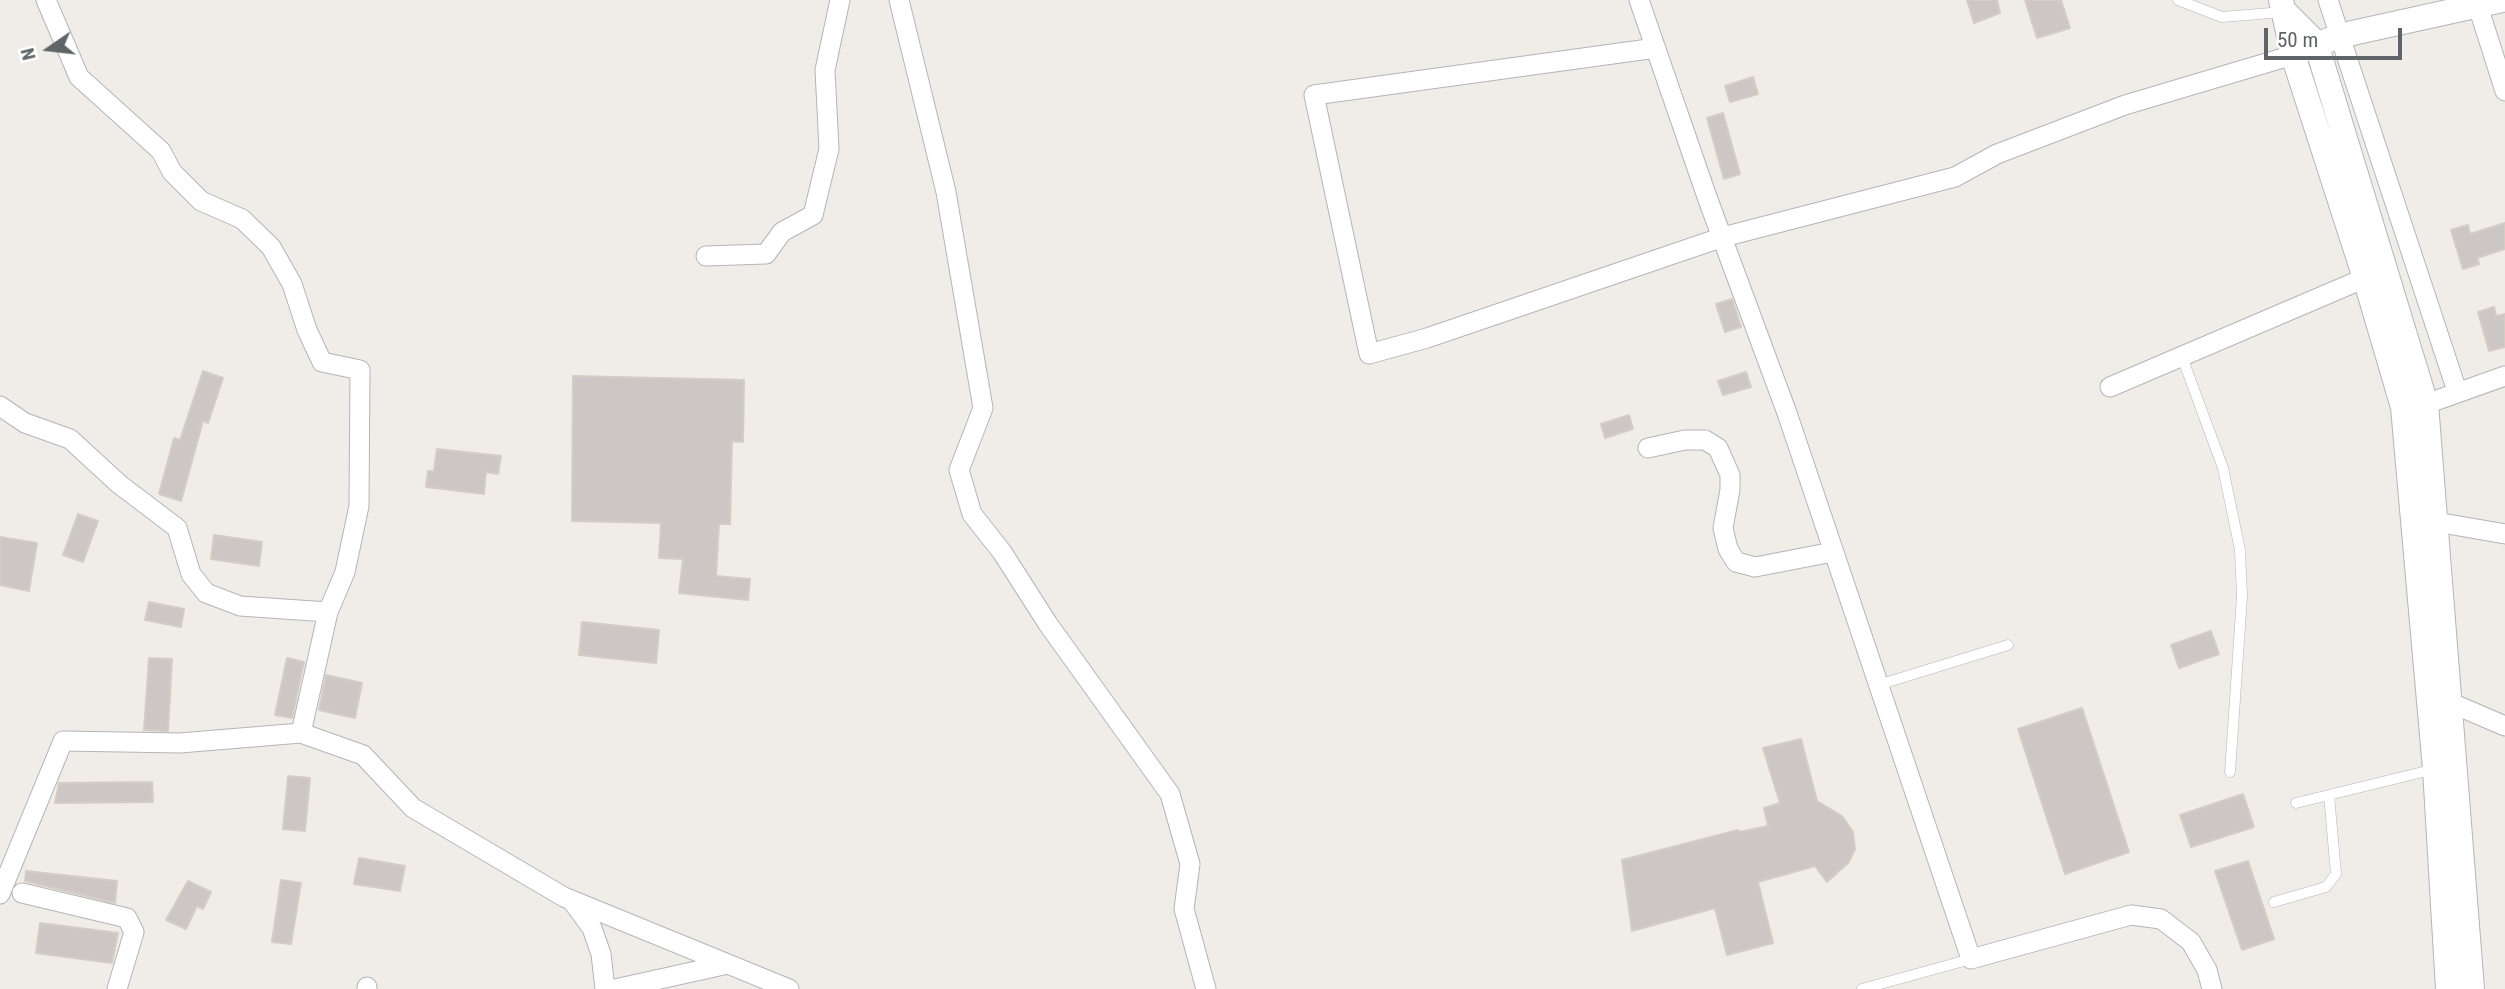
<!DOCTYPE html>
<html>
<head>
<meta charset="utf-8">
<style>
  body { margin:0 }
  #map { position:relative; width:2505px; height:989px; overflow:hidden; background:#f0ece7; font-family:"Roboto Condensed",sans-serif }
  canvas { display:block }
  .north { position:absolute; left:14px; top:14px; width:70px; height:70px; -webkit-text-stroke:5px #fff; paint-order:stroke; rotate:256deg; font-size:19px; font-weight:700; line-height:28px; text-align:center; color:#5e6467 }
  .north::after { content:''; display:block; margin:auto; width:24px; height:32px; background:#5e6467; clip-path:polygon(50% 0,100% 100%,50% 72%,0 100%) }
  .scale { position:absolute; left:2264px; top:28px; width:138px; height:32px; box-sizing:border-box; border:4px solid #5e6467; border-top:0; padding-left:9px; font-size:21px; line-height:24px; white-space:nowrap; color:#5e6467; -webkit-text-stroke:5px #fff; paint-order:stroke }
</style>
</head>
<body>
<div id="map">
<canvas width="2505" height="989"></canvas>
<div class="north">N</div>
<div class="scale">50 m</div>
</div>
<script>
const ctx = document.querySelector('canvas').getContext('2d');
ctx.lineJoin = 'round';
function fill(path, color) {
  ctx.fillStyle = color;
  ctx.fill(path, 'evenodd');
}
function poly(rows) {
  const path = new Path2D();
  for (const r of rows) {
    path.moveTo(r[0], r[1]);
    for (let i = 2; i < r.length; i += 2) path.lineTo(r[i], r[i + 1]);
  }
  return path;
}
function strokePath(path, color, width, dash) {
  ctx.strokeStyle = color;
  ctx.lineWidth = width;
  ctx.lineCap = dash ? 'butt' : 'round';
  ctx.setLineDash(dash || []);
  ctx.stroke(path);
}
const building = poly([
  [1967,0,1997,0,2000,13,1974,23,1967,0],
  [2025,0,2061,0,2070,28,2037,38,2025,0],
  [1753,77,1758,94,1730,102,1725,86,1753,77],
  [1723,113,1740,174,1724,179,1707,118,1723,113],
  [2505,223,2505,249,2477,258,2479,264,2463,269,2451,230,2468,225,2470,234,2505,223],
  [1732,299,1741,327,1725,332,1716,304,1732,299],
  [2494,307,2496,316,2505,314,2505,347,2489,351,2478,312,2494,307],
  [203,371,223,378,208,423,203,421,181,501,159,494,174,438,180,440,203,371],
  [1746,372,1751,387,1723,395,1718,381,1746,372],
  [573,376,744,380,743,442,732,441,730,524,719,524,716,576,750,579,748,600,679,593,683,559,659,558,661,523,572,521,573,376],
  [1629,415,1633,429,1605,438,1601,424,1629,415],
  [437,449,501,456,498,474,486,472,484,494,426,487,428,471,434,471,437,449],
  [78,514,98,521,83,562,63,555,78,514],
  [214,535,262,542,259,566,211,559,214,535],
  [0,537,37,543,29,591,0,585,0,537],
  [149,602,184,609,181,627,145,620,149,602],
  [582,622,659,630,656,663,579,655,582,622],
  [2211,631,2219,654,2179,668,2171,645,2211,631],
  [149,658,172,659,168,731,144,730,149,658],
  [287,658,304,662,292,718,275,715,287,658],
  [326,675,362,683,355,718,319,710,326,675],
  [2082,708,2129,852,2065,874,2018,729,2082,708],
  [1801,739,1817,801,1842,816,1853,832,1855,849,1849,862,1827,882,1815,866,1758,882,1773,943,1727,955,1715,908,1632,931,1622,860,1738,830,1739,832,1768,826,1764,808,1780,803,1763,748,1801,739],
  [288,776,310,778,305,831,283,829,288,776],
  [152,782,153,802,55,803,59,783,152,782],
  [2243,794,2254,827,2191,847,2180,815,2243,794],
  [359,858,405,866,400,891,354,884,359,858],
  [2248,861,2274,939,2242,950,2215,871,2248,861],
  [26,871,117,881,115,903,25,881,26,871],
  [281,880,301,883,291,944,272,942,281,880],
  [188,881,211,892,203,909,197,906,186,929,166,920,188,881],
  [40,923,118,933,112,963,36,953,40,923]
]);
fill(building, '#ccc7c4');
strokePath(building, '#d5ccc5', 2);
const service = poly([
  [2178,0,2222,17,2283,12],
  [2182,357,2223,468,2240,550,2242,597,2230,772],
  [1878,685,2008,645],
  [2296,803,2435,769],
  [2274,902,2326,887,2336,874,2329,795],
  [1862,989,1971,959]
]);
const minor = poly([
  [899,0,946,192,983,408,959,470,972,514,1002,552,1048,624,1170,794,1190,864,1184,909,1206,989],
  [1639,0,1707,197,1787,413,1971,959,2131,915,2161,919,2191,942,2207,970,2212,989],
  [2328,0,2457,391],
  [2476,0,2505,91],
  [1656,48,1314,95,1369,354,1427,338,1723,237,1955,177,1997,154,2125,105,2293,55],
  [706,256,766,254,782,232,813,215,829,149,825,70,840,0],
  [2110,387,2365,278],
  [2426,404,2505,376],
  [0,406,25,423,70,439,119,484,177,528,191,574,206,593,240,606,328,612,345,572,359,506,360,370,322,362,307,330,292,284,271,247,242,219,201,201,172,172,161,151,79,77,46,0],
  [1648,448,1685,440,1705,440,1718,448,1730,475,1730,490,1723,528,1728,549,1736,562,1755,567,1833,552],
  [2436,522,2505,534],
  [2449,702,2505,726],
  [301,733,328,612],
  [22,893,127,918,134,932,117,989],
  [0,894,63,741,180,743,301,733,363,755,413,808,564,897,789,989],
  [572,901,592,928,601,954,605,989],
  [367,987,367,989],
  [615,989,728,964]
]);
const tertiary = poly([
  [2281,0,2293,55,2365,278,2403,407,2435,769,2448,989],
  [2285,12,2316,43,2426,404,2472,989],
  [2303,50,2339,36,2502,0]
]);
strokePath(service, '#b2b6b9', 11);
strokePath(minor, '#b2b6b9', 21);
strokePath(tertiary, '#b2b6b9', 26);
strokePath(service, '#fff', 10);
strokePath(minor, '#fff', 19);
strokePath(tertiary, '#fff', 24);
</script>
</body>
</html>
